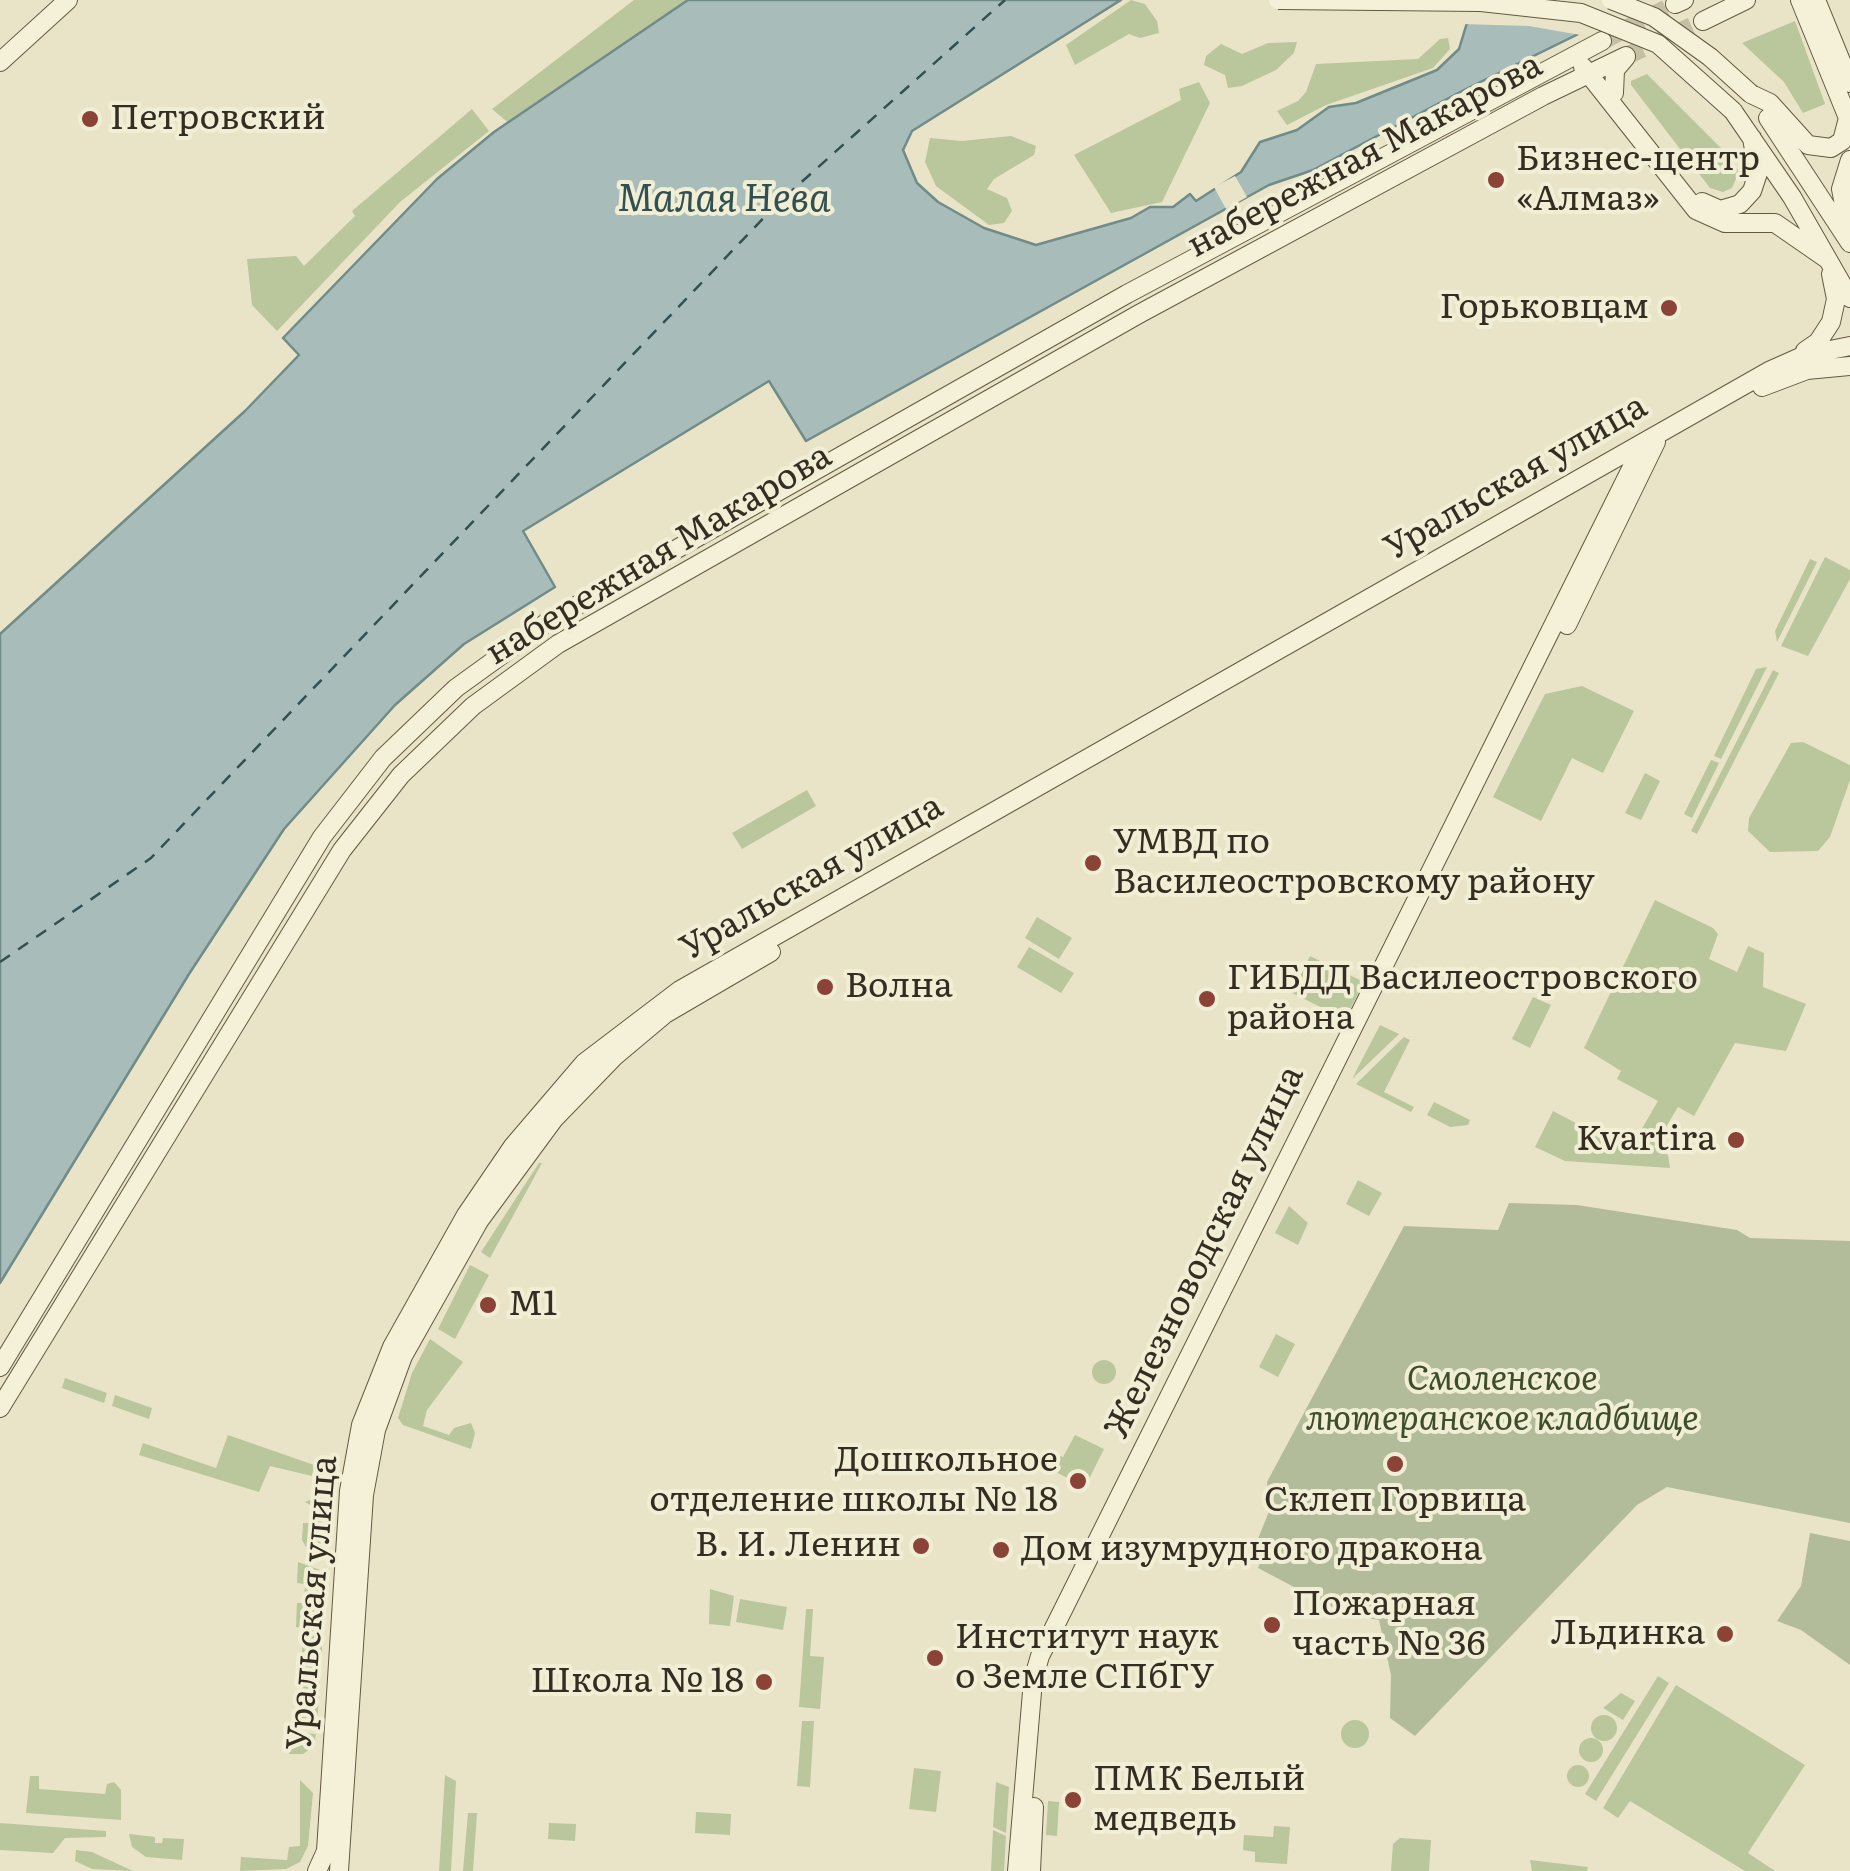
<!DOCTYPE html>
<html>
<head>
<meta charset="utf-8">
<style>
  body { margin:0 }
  canvas { display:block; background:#e9e4c7 }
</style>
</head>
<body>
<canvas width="1850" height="1871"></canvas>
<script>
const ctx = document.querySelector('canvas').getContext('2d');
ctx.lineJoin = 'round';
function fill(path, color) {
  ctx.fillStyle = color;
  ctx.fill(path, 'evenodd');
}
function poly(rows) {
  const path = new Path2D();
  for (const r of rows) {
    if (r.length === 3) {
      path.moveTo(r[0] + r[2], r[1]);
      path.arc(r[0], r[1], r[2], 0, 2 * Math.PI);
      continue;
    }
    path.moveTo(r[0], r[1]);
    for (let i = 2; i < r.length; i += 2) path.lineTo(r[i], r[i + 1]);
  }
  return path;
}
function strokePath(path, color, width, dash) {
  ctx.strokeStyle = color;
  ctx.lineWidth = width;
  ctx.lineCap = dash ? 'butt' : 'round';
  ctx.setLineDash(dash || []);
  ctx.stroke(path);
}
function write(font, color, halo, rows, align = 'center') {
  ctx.font = font + ' Literata,serif';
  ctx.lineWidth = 8;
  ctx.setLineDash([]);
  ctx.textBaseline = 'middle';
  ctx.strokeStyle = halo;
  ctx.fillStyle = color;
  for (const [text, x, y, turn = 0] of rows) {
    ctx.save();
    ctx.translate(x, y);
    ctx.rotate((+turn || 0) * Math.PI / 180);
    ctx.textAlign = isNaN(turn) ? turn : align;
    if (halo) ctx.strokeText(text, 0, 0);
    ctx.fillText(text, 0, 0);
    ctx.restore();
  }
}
fill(poly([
  [634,0,686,0,510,124,492,109],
  [1131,0,1145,4,1157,21,1159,33,1140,38,1129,34,1075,65,1066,45],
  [1795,21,1825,104,1803,113,1784,82,1742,43],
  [1448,38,1450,49,1433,68,1326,105,1287,125,1277,111,1298,101,1306,92,1316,64,1418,59,1440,39],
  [1297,42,1294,53,1276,70,1242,86,1228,88,1225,75,1204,65,1206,56,1221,44,1242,54,1268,43],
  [1647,74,1727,154,1739,172,1732,188,1723,192,1710,188,1631,85,1631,81],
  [1199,82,1210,103,1162,202,1111,213,1074,155,1181,100,1179,89],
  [472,109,489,131,400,202,277,331,252,305,247,259,296,256,304,266,355,216,352,211],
  [1011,136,1036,146,1034,155,994,179,987,189,1007,198,1012,211,1004,223,989,225,936,186,925,162,930,138,962,141],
  [1825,557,1850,570,1850,579,1808,656,1781,646],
  [1810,559,1817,562,1777,642,1775,631],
  [1767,667,1721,759,1714,756,1756,669],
  [1773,670,1779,673,1697,834,1691,831],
  [1582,686,1634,711,1603,773,1572,758,1541,821,1493,797,1545,694],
  [1803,742,1850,765,1850,780,1830,837,1818,851,1770,852,1748,831,1749,818,1791,743],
  [1711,760,1719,763,1692,818,1684,814],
  [1645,773,1660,781,1641,820,1625,813],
  [807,790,816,806,742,849,732,833],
  [1655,900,1713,928,1718,934,1709,959,1737,972,1748,946,1764,953,1763,987,1806,1004,1786,1051,1735,1043,1694,1116,1678,1107,1654,1147,1668,1155,1670,1168,1565,1161,1535,1147,1553,1111,1629,1151,1658,1101,1617,1079,1621,1071,1584,1048],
  [1037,917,1072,938,1059,959,1025,938],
  [1029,947,1074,973,1061,993,1017,967],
  [1310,956,1364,982,1345,1019,1292,993],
  [1533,997,1551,1005,1530,1048,1512,1039],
  [1380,1025,1399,1034,1352,1079],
  [1404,1037,1410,1040,1384,1092,1414,1107,1411,1112,1356,1084],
  [1434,1102,1470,1120,1468,1125,1450,1127,1427,1115],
  [539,1163,542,1163,490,1258,481,1252],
  [1358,1180,1382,1193,1369,1216,1346,1204],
  [1289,1206,1308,1223,1298,1245,1275,1233],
  [470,1265,489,1275,455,1339,438,1329],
  [1276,1334,1295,1344,1278,1377,1259,1367],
  [430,1339,463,1362,427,1410,423,1426,449,1435,454,1428,471,1423,475,1433,471,1449,403,1425,398,1418,412,1373],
  [1104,1372,12],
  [65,1378,107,1393,104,1403,62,1388],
  [115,1395,152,1408,149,1419,112,1406],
  [228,1435,314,1465,312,1476,270,1466,259,1492,139,1455,143,1443,216,1468],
  [1075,1435,1104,1449,1085,1487,1050,1469,1057,1455,1063,1457],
  [315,1498,323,1499,320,1550,307,1549,302,1540,303,1523,311,1523,312,1506,305,1502],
  [298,1562,320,1570,322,1654,317,1726,299,1726,303,1628,296,1627,297,1603,304,1603,305,1584,297,1583],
  [710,1589,734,1596,730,1626,709,1624],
  [740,1599,787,1607,783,1630,736,1622],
  [806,1609,813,1609,810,1656,824,1657,820,1709,799,1707],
  [1658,1676,1669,1683,1596,1801,1585,1794],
  [1676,1685,1805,1765,1748,1853,1775,1871,1745,1871,1630,1801,1618,1818,1603,1808],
  [1621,1693,1635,1701,1623,1720,1603,1708],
  [1604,1728,13],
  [1355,1734,14],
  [802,1721,814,1721,810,1787,797,1786],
  [291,1732,316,1734,313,1747,303,1754,289,1754],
  [1591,1750,12],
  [1578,1776,11],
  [914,1768,941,1771,936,1812,909,1809],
  [445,1775,456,1781,451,1871,439,1871],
  [30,1776,39,1776,39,1789,105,1794,107,1784,114,1782,121,1790,121,1820,26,1813],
  [300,1780,313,1793,308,1846,300,1862,286,1869,240,1871,241,1857,287,1860,289,1847,300,1846],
  [996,1782,1009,1787,1006,1833,993,1827],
  [1048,1801,1059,1802,1057,1836,1046,1835],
  [696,1812,731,1814,730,1835,695,1833],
  [468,1813,477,1813,473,1871,463,1871],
  [0,1823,106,1831,106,1837,65,1838,53,1853,0,1850],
  [549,1823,576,1824,575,1841,548,1839],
  [1274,1826,1290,1827,1287,1864,1255,1862,1255,1852,1243,1850,1244,1835,1273,1837],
  [993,1830,1006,1836,1004,1871,991,1871],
  [129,1834,155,1837,155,1843,162,1843,163,1838,184,1839,182,1860,146,1857,132,1847],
  [1400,1838,1431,1840,1429,1871,1391,1871,1393,1844],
  [76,1850,92,1852,133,1871,92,1869,75,1861],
  [1530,1860,1588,1867,1587,1871,1532,1871]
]), '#bac69c');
fill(poly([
  [1509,1203,1577,1205,1737,1230,1750,1238,1850,1241,1850,1523,1667,1487,1637,1505,1415,1736,1390,1718,1391,1675,1379,1620,1347,1615,1258,1568,1261,1561,1251,1556,1270,1509,1267,1482,1404,1226,1498,1230],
  [1810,1533,1850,1541,1850,1665,1801,1630,1777,1621,1801,1586]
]), '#b2bc9a');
const water = poly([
  [688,0,1121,0,912,131,903,150,917,183,938,202,984,228,1036,245,1131,218,1150,207,1173,207,1190,194,1196,201,1241,172,1260,142,1297,130,1329,107,1356,103,1437,70,1459,49,1474,0,1648,0,1462,91,1313,170,1269,185,806,441,769,381,523,531,555,587,464,644,395,705,284,829,189,974,0,1283,0,634,245,411,299,355,283,338,437,179,494,132,688,0]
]);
fill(water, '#a8bdba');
strokePath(water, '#708b88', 2.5);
fill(poly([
  [1469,0,1653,0,1586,36,1529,26,1462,24],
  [1235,176,1247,197,1226,209,1214,187]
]), '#e9e4c7');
strokePath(poly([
  [0,962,151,858,777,204,1005,0]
]), '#324f52', 2.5, [12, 10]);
strokePath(poly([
  [1602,41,1675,4],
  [1626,56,1703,21]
]), '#c5bfa6', 18, [18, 9]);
const secondary = poly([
  [1816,0,1850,83],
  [1675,4,1684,0],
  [1703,21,1746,0],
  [0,62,68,0],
  [1583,67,1696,210,1725,223,1775,223,1827,259],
  [1614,93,1615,70,1626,57],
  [1751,94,1770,103,1808,145,1831,148,1842,141,1848,118,1800,0],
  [1733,111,1792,197,1850,298],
  [1768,118,1850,243],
  [1702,202,1720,210,1740,204,1752,191,1758,173,1752,138],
  [1849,231,1841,189,1850,160],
  [1805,351,1818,342,1831,322,1836,299,1831,274],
  [1762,387,1807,370,1850,366],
  [1567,625,1656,442],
  [0,1367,322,837,383,758,456,688,546,623,1127,294,1602,41],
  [0,1408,342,850,401,775,473,706,558,644,1139,314,1543,96,1626,56],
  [317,1871,326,1851,349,1491,361,1425,392,1347,466,1215,513,1146,584,1063,680,990,1769,371,1805,355,1850,346],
  [339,1871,364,1495,376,1430,403,1356,479,1221,554,1119,615,1056,665,1014,771,952],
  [1017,1871,1033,1680,1040,1656,1637,457,1649,444],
  [1031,1871,1034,1807]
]);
strokePath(secondary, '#645942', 20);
strokePath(secondary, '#f5f1d9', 18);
const secondaryBridge = poly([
  [1278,0,1481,2,1581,13,1658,44,1733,111],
  [1611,0,1654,17,1710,57,1751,94]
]);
strokePath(secondaryBridge, '#645942', 20, []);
strokePath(secondaryBridge, '#f5f1d9', 18);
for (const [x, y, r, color] of [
  [90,119,10,"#8a4336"],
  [1496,180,10,"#8a4336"],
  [1669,308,10,"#8a4336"],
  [1093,863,10,"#8a4336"],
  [825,987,10,"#8a4336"],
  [1207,999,10,"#8a4336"],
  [1736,1140,10,"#8a4336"],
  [488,1305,10,"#8a4336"],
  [1395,1464,10,"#8a4336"],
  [1078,1481,10,"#8a4336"],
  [921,1546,10,"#8a4336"],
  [1001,1550,10,"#8a4336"],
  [1272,1625,10,"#8a4336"],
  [1725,1634,10,"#8a4336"],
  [935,1658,10,"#8a4336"],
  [764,1682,10,"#8a4336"],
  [1073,1800,10,"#8a4336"]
]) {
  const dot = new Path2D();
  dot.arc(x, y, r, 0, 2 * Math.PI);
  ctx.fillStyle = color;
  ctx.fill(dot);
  strokePath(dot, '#f1eed6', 4);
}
write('35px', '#352d21', '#f1eed6', [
  ["Петровский",110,119],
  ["Бизнес-центр",1516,160],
  ["«Алмаз»",1516,200],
  ["Горьковцам",1649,308,"right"],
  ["УМВД по",1113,843],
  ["Василеостровскому району",1113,883],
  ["ГИБДД Василеостровского",1227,979],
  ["района",1227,1019],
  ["Волна",845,987],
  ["Kvartira",1716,1140,"right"],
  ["М1",508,1305],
  ["Дошкольное",1058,1461,"right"],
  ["отделение школы № 18",1058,1501,"right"],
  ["Склеп Горвица",1395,1501,"center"],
  ["В. И. Ленин",901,1546,"right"],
  ["Дом изумрудного дракона",1021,1550],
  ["Пожарная",1292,1605],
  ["часть № 36",1292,1645],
  ["Льдинка",1705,1634,"right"],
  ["Институт наук",955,1638],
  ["о Земле СПбГУ",955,1678],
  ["Школа № 18",744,1682,"right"],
  ["ПМК Белый",1093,1780],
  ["медведь",1093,1820]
], 'left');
write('35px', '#352d21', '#f1eed6', [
  ["набережная Макарова",1365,156,-28],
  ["Уральская улица",1516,478,-30],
  ["набережная Макарова",659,555,-31],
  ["Уральская улица",812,878,-30],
  ["Железноводская улица",1205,1252,-64],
  ["Уральская улица",313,1603,-85]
]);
write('italic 35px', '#3f4e2a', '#f1eed6', [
  ["Смоленское",1502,1380],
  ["лютеранское кладбище",1502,1420]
]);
write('italic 38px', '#324f52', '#f1eed6', [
  ["Малая Нева",724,200]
]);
</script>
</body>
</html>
